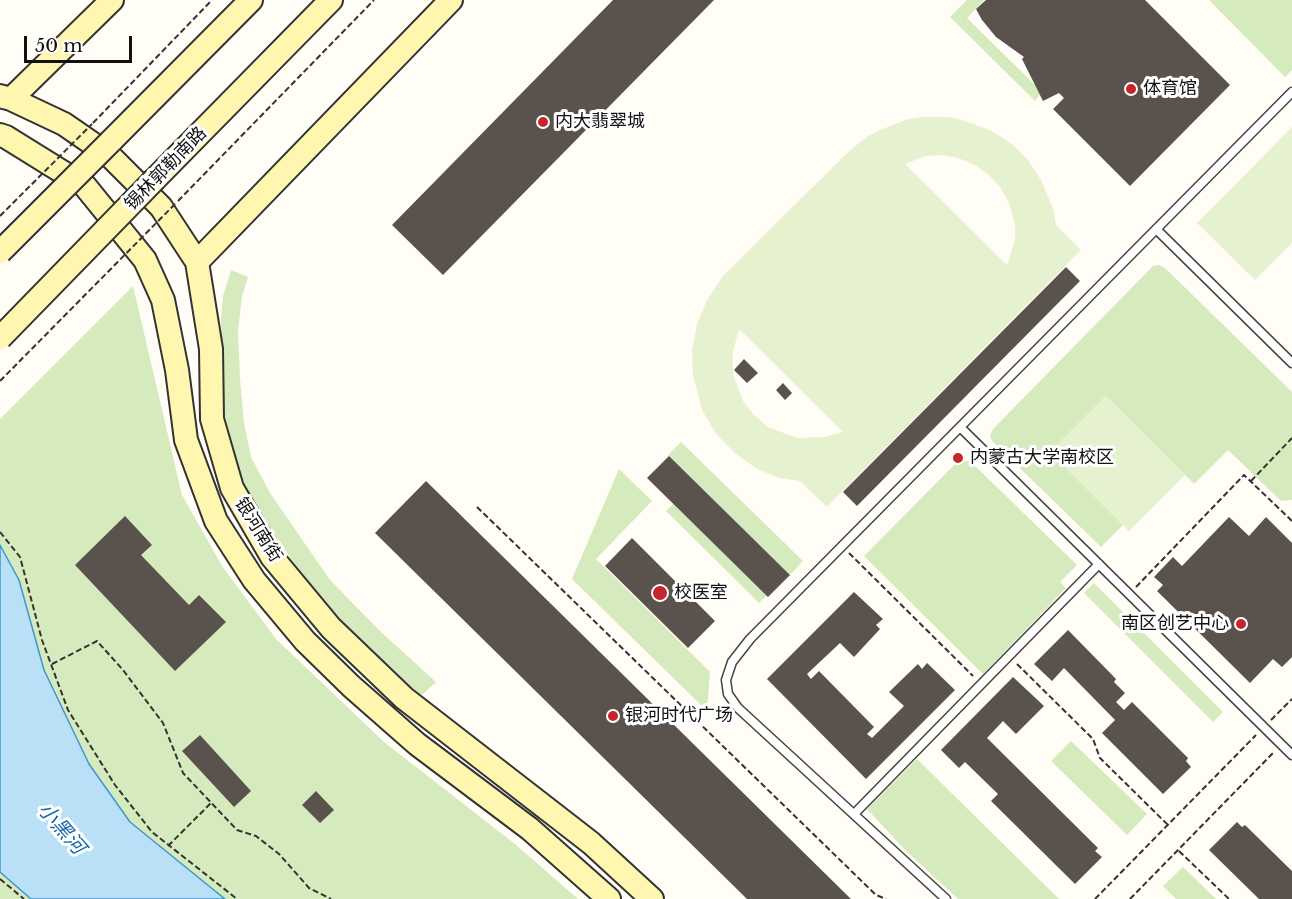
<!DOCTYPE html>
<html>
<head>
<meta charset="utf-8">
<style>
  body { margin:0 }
  #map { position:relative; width:1292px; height:899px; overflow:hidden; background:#fffdf5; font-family:"Libre Baskerville",serif }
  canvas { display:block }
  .scale { position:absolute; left:24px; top:36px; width:108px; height:27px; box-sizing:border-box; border:3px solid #111; border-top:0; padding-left:8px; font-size:18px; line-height:21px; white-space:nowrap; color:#111; -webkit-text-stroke:4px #fff; paint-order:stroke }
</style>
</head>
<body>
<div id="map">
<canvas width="1292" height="899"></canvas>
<div class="scale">50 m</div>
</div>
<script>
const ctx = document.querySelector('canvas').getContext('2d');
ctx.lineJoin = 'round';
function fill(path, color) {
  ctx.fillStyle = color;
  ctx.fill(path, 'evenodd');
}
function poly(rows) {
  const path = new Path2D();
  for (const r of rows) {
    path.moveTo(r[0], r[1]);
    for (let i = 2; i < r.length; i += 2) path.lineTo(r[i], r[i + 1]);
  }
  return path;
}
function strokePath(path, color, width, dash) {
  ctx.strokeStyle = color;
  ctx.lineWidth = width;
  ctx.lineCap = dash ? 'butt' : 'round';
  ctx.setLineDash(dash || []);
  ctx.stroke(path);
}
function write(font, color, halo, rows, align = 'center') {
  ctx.font = font + ' "Libre Baskerville","Noto Sans SC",serif';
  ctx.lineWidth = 6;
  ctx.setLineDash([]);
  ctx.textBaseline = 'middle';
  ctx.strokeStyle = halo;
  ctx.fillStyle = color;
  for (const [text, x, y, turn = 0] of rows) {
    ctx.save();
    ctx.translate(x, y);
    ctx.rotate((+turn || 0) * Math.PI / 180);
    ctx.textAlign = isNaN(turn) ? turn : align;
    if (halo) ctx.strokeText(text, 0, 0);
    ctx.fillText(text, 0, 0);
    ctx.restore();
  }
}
fill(poly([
  [967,0,984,0,967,18,1035,85,1040,95,1035,101,950,17],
  [1209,0,1292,0,1292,70,1285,77],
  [1159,265,1165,268,1292,392,1292,500,1281,501,1228,450,1194,484,1106,396,1050,452,1123,525,1101,547,993,442,990,436,993,429,1153,266],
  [231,270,248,277,242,296,238,331,240,379,244,423,251,457,270,493,330,580,381,632,436,682,423,694,419,694,346,625,304,577,248,497,238,473,225,424,222,400,221,321,223,296],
  [133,286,182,495,222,566,276,639,384,742,515,844,578,899,0,899,0,419],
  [681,442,803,561,790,575,668,455],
  [958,461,970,461,1077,565,1060,582,1066,588,983,674,864,556],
  [619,469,652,501,596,559,710,672,707,711,572,579],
  [673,504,767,595,759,603,666,511],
  [1094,583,1223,712,1213,722,1084,593],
  [1071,741,1147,814,1127,835,1051,761],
  [917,759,1059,899,958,899,905,850,867,809],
  [1183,867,1216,899,1176,899,1163,886]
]), '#d5ebbd');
fill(poly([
  [921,117,949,117,962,120,990,130,1012,144,1028,160,1041,180,1053,208,1056,225,1081,250,827,507,800,481,779,478,757,469,736,454,716,434,702,410,693,375,692,350,697,324,707,300,723,276,848,152,868,136,880,130,908,119],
  [941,155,958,158,975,165,988,174,1000,187,1009,203,1015,225,1015,240,1007,265,905,164,926,156],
  [739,330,740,330,843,432,824,437,797,438,768,427,753,414,743,401,733,374,733,351],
  [1292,127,1292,243,1255,280,1197,223],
  [1106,396,1185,475,1129,531,1050,452]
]), '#e6f2cf');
const water = poly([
  [0,545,19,580,44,670,89,764,130,822,225,899,31,899,0,872,0,545]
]);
fill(water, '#b9e0f7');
strokePath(water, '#3f96cf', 1.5);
fill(poly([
  [613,0,714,0,443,275,392,225],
  [986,0,1145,0,1230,85,1130,186,1053,109,1064,98,1059,93,1043,101,1022,59,1024,57,996,37,982,20,976,9],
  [1066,267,1080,281,857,506,843,492],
  [744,359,758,373,747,383,734,370],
  [783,383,792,393,785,400,776,390],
  [669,456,790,575,768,597,647,478],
  [426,481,851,899,747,899,375,533],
  [125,516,152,545,141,555,189,605,199,595,226,622,175,671,75,565],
  [1229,517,1249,536,1266,517,1292,543,1292,657,1282,667,1273,659,1250,683,1157,591,1163,585,1154,577,1173,557,1182,566],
  [632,538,715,621,688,648,605,566],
  [854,592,883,619,876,625,880,629,854,657,840,643,807,674,811,679,819,671,874,727,867,734,872,738,904,706,889,692,918,664,922,669,927,663,955,690,866,779,767,679],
  [1068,630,1116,679,1114,682,1125,693,1116,702,1124,710,1132,702,1188,758,1186,761,1191,767,1163,794,1102,733,1115,720,1064,668,1052,681,1034,664],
  [1013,677,1044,706,1016,734,1003,721,987,738,1098,848,1095,851,1102,857,1075,884,991,801,998,794,965,762,959,768,941,750],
  [200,735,251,791,234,807,182,751],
  [316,791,334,810,320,823,302,805],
  [1237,822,1242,827,1245,825,1292,871,1292,899,1259,899,1209,850]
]), '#5a524d');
const lane = poly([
  [1156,229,1292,363],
  [960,427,1292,755],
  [854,814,1099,564],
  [946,899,738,708,728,694,726,680,732,662,750,639,1292,92]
]);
const secondary = poly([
  [0,96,11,99,64,124,109,155,161,207,197,262,211,349,212,419,232,488,272,557,331,628,404,698,591,843,652,899],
  [11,99,112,0],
  [0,135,6,137,85,186,145,260,163,300,177,370,186,440,216,521,254,580,305,641,351,686,417,744,530,829,609,899],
  [111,141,251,0],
  [155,179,331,0],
  [197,262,451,0]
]);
strokePath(lane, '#444', 11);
strokePath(secondary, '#333', 26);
strokePath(poly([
  [93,123,212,0],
  [178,201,374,0],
  [1251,481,1292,438],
  [477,507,876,895,886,899],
  [0,532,20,557,42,640,68,710,115,785,152,832,237,899],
  [849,553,973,676],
  [1136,587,1244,475,1292,521],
  [52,664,97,641,123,670,163,723,183,773,237,830,256,836,279,854,309,888,331,899],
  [1017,664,1093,739,1100,758,1168,825],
  [1271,720,1292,699],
  [168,846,211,803],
  [1179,851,1229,899],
  [0,879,24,899],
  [1095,899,1256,735],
  [1130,899,1273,753]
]), '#333', 2, [6, 3]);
strokePath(lane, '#fff', 8);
strokePath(secondary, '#fff6b0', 22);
const secondaryBridge = poly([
  [0,252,111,141],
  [0,338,155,179]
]);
strokePath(secondaryBridge, '#333', 26, []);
strokePath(poly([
  [0,216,92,124],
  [0,381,176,203]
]), '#333', 2, [6, 3]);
strokePath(secondaryBridge, '#fff6b0', 22);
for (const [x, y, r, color] of [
  [1131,89,6,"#c4262e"],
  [543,122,6,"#c4262e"],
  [958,458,6,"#c4262e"],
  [660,593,8,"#c4262e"],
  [1241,624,6,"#c4262e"],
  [613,716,6,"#c4262e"]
]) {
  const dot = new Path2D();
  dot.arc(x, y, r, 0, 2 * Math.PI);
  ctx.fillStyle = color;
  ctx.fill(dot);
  strokePath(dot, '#fff', 2);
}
write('18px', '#111', '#fff', [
  ["体育馆",1143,89],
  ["内大翡翠城",555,122],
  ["内蒙古大学南校区",970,458],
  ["校医室",674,593],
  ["南区创艺中心",1229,624,"right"],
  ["银河时代广场",625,716]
], 'left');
write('18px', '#111', '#fff', [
  ["锡林郭勒南路",166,169,-46],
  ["银河南街",258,530,58]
]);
write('italic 20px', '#1768a6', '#fff', [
  ["小黑河",61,829,49]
]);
</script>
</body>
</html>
